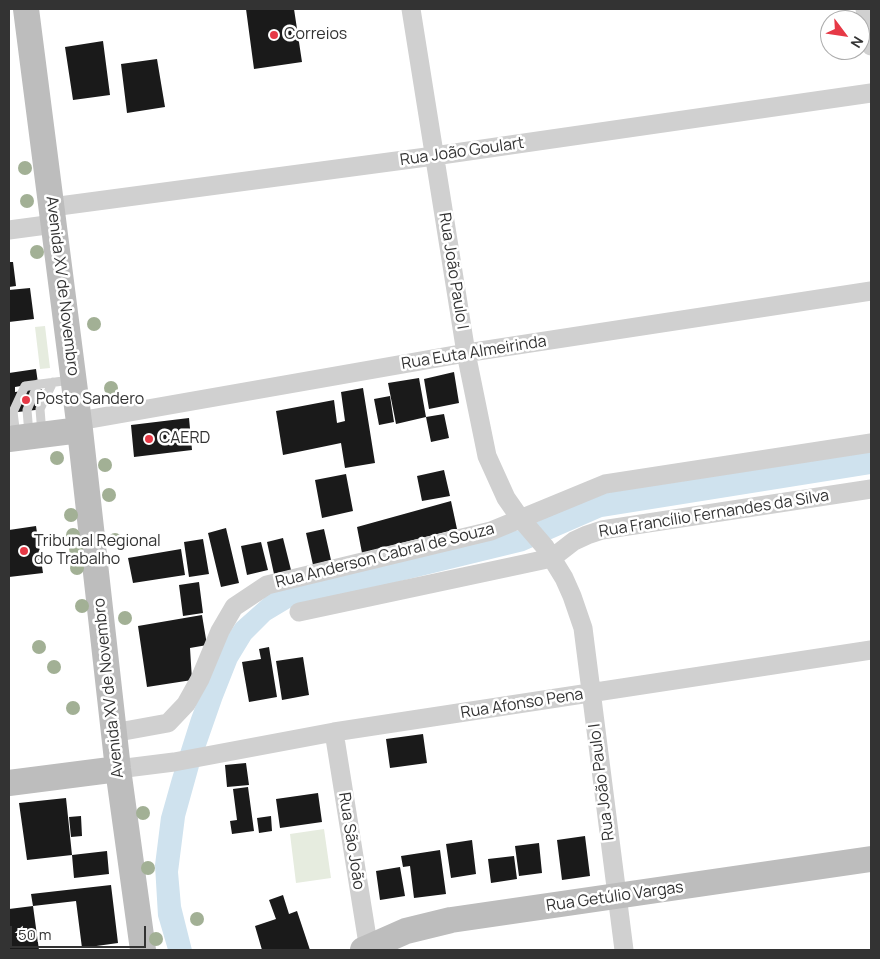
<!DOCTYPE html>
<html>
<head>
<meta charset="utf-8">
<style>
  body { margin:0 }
  #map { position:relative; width:880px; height:959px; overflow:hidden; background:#fff; font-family:Manrope,sans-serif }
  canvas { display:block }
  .frame { position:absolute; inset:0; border:10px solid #333; pointer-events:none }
  .north { position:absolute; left:820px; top:10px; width:50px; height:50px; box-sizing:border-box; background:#fff; border:1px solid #adadad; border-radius:50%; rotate:121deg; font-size:14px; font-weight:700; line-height:20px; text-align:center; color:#333 }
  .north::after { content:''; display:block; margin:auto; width:18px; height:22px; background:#e63946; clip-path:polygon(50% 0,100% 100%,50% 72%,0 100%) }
  .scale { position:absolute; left:10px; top:926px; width:136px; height:22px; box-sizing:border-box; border:2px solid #333; border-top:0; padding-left:6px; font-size:15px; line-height:18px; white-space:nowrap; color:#333; -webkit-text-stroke:4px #fff; paint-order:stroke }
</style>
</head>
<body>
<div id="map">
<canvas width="880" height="959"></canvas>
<div class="frame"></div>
<div class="north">N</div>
<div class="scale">50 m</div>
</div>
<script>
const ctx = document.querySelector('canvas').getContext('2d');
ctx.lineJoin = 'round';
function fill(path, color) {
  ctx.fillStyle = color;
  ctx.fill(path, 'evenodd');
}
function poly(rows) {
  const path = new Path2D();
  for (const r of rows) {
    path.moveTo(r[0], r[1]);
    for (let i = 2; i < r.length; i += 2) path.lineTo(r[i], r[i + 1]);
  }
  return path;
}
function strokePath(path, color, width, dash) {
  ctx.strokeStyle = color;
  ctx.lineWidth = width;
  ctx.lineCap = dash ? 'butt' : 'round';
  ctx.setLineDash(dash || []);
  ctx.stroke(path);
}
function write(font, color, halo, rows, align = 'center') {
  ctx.font = font + ' Manrope,sans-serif';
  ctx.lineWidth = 5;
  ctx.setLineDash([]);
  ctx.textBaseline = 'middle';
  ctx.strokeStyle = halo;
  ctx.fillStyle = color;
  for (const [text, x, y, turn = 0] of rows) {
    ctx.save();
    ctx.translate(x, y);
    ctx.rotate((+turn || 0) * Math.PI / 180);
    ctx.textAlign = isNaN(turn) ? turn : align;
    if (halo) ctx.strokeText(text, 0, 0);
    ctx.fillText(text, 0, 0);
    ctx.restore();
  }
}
fill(poly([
  [45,326,50,368,40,369,35,327],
  [324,829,331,878,296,883,290,834]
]), '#e6ecdf');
fill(poly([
  [871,452,871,474,602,517,524,551,290,608,270,620,251,639,237,662,222,700,200,763,185,817,178,872,181,906,192,950,168,950,158,916,155,865,161,817,172,778,191,718,215,654,236,623,271,592,292,585,519,530,599,494]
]), '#cfe2ee');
fill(poly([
  [246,9,294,9,302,62,254,69],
  [103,41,110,95,73,100,65,47],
  [157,59,165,107,127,113,121,64],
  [9,262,13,262,16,286,9,287],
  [30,288,34,319,9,322,9,290],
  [36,369,38,383,15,387,15,392,42,389,44,409,9,413,9,373],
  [454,372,459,403,429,409,424,379],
  [419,378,426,417,396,424,388,383],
  [363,388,375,463,345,468,341,443,283,455,276,411,334,400,337,423,345,421,341,392],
  [390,396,394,422,379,425,374,399],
  [444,414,449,438,431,442,426,417],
  [189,418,192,450,134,457,131,425],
  [444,470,450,496,422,501,417,476],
  [346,474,353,511,322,518,315,480],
  [451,501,457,529,362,553,357,527],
  [36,526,43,573,9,577,9,530],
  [226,528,239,583,221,587,208,533],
  [324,529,331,560,313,565,306,533],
  [283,538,291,570,274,574,267,542],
  [203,539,209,574,189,577,184,542],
  [261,542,268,570,247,575,241,546],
  [181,549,185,575,133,583,128,558],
  [199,582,203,613,183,616,179,585],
  [202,615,207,645,190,648,192,680,147,687,138,626],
  [269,647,277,697,249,702,242,662,261,659,259,649],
  [303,657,309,695,282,700,276,661],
  [423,734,427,763,390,768,386,739],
  [246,763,249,785,227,787,225,765],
  [248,787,254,831,232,834,230,821,237,820,233,789],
  [318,793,322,822,280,828,276,799],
  [66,798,72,855,27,860,19,803],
  [81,816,82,836,71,837,69,817],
  [271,816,272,831,259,833,257,818],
  [585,836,590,876,562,880,557,840],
  [472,840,476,874,451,878,446,844],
  [539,843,542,873,519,876,515,846],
  [440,850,446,894,414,898,410,866,403,867,401,856],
  [107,851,109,874,74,878,72,855],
  [514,856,517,879,491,883,488,859],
  [400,867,405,896,380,900,376,871],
  [111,885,118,943,82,948,76,901,33,906,31,894],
  [283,895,289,914,297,911,310,950,262,950,255,926,276,919,269,900],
  [33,906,39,950,9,950,9,909]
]), '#1a1a1a');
strokePath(poly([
  [29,434,27,410,38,384],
  [42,434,40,409,53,382],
  [16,436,13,412,25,386,71,380]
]), '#d0d0d0', 9);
strokePath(poly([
  [411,9,466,353,487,456,506,498,520,518,545,547,564,578,572,596,583,628,624,950],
  [865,9,871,46],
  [52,207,434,156,871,93],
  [9,230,54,224],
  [79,421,466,353,871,291],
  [299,612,552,558,574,541,587,535,602,530,871,489],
  [334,732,369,950],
  [113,733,168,723,186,704,200,679,220,631,234,607,267,585,491,531,605,484,871,443],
  [118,769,174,762,334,732,871,650]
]), '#d0d0d0', 19);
strokePath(poly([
  [26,9,80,430,118,769,143,950],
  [9,439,80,430],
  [9,783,118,769],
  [363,950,406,931,451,920,871,859]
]), '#bdbdbd', 26);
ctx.fillStyle = '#a2b095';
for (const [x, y] of [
  [25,168],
  [27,201],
  [37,252],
  [94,324],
  [111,388],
  [57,458],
  [105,465],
  [109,495],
  [71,515],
  [73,535],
  [115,540],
  [76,549],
  [77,568],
  [82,606],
  [125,618],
  [39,647],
  [54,667],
  [73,708],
  [143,813],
  [148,868],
  [197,919],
  [156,939]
]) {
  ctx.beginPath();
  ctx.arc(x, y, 7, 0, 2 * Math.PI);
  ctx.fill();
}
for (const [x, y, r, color] of [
  [274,35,5,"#e63946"],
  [26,400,5,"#e63946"],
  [149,439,5,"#e63946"],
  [24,551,5,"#e63946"]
]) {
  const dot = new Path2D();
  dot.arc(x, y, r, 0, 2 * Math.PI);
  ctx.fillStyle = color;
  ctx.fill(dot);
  strokePath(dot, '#fff', 2);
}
write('16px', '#333', '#fff', [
  ["Correios",284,35],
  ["Posto Sandero",36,400],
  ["CAERD",159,439],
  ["Tribunal Regional",34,542],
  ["do Trabalho",34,560]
], 'left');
write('16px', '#333', '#fff', [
  ["Rua João Goulart",462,152,-8],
  ["Rua João Paulo I",453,271,81],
  ["Avenida XV de Novembro",62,286,83],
  ["Rua Euta Almeirinda",474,353,-9],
  ["Rua Francílio Fernandes da Silva",714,514,-9],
  ["Rua Anderson Cabral de Souza",385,556,-14],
  ["Avenida XV de Novembro",109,688,-96],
  ["Rua Afonso Pena",522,704,-9],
  ["Rua João Paulo I",602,782,-97],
  ["Rua São João",351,841,81],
  ["Rua Getúlio Vargas",615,897,-8]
]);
</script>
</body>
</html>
